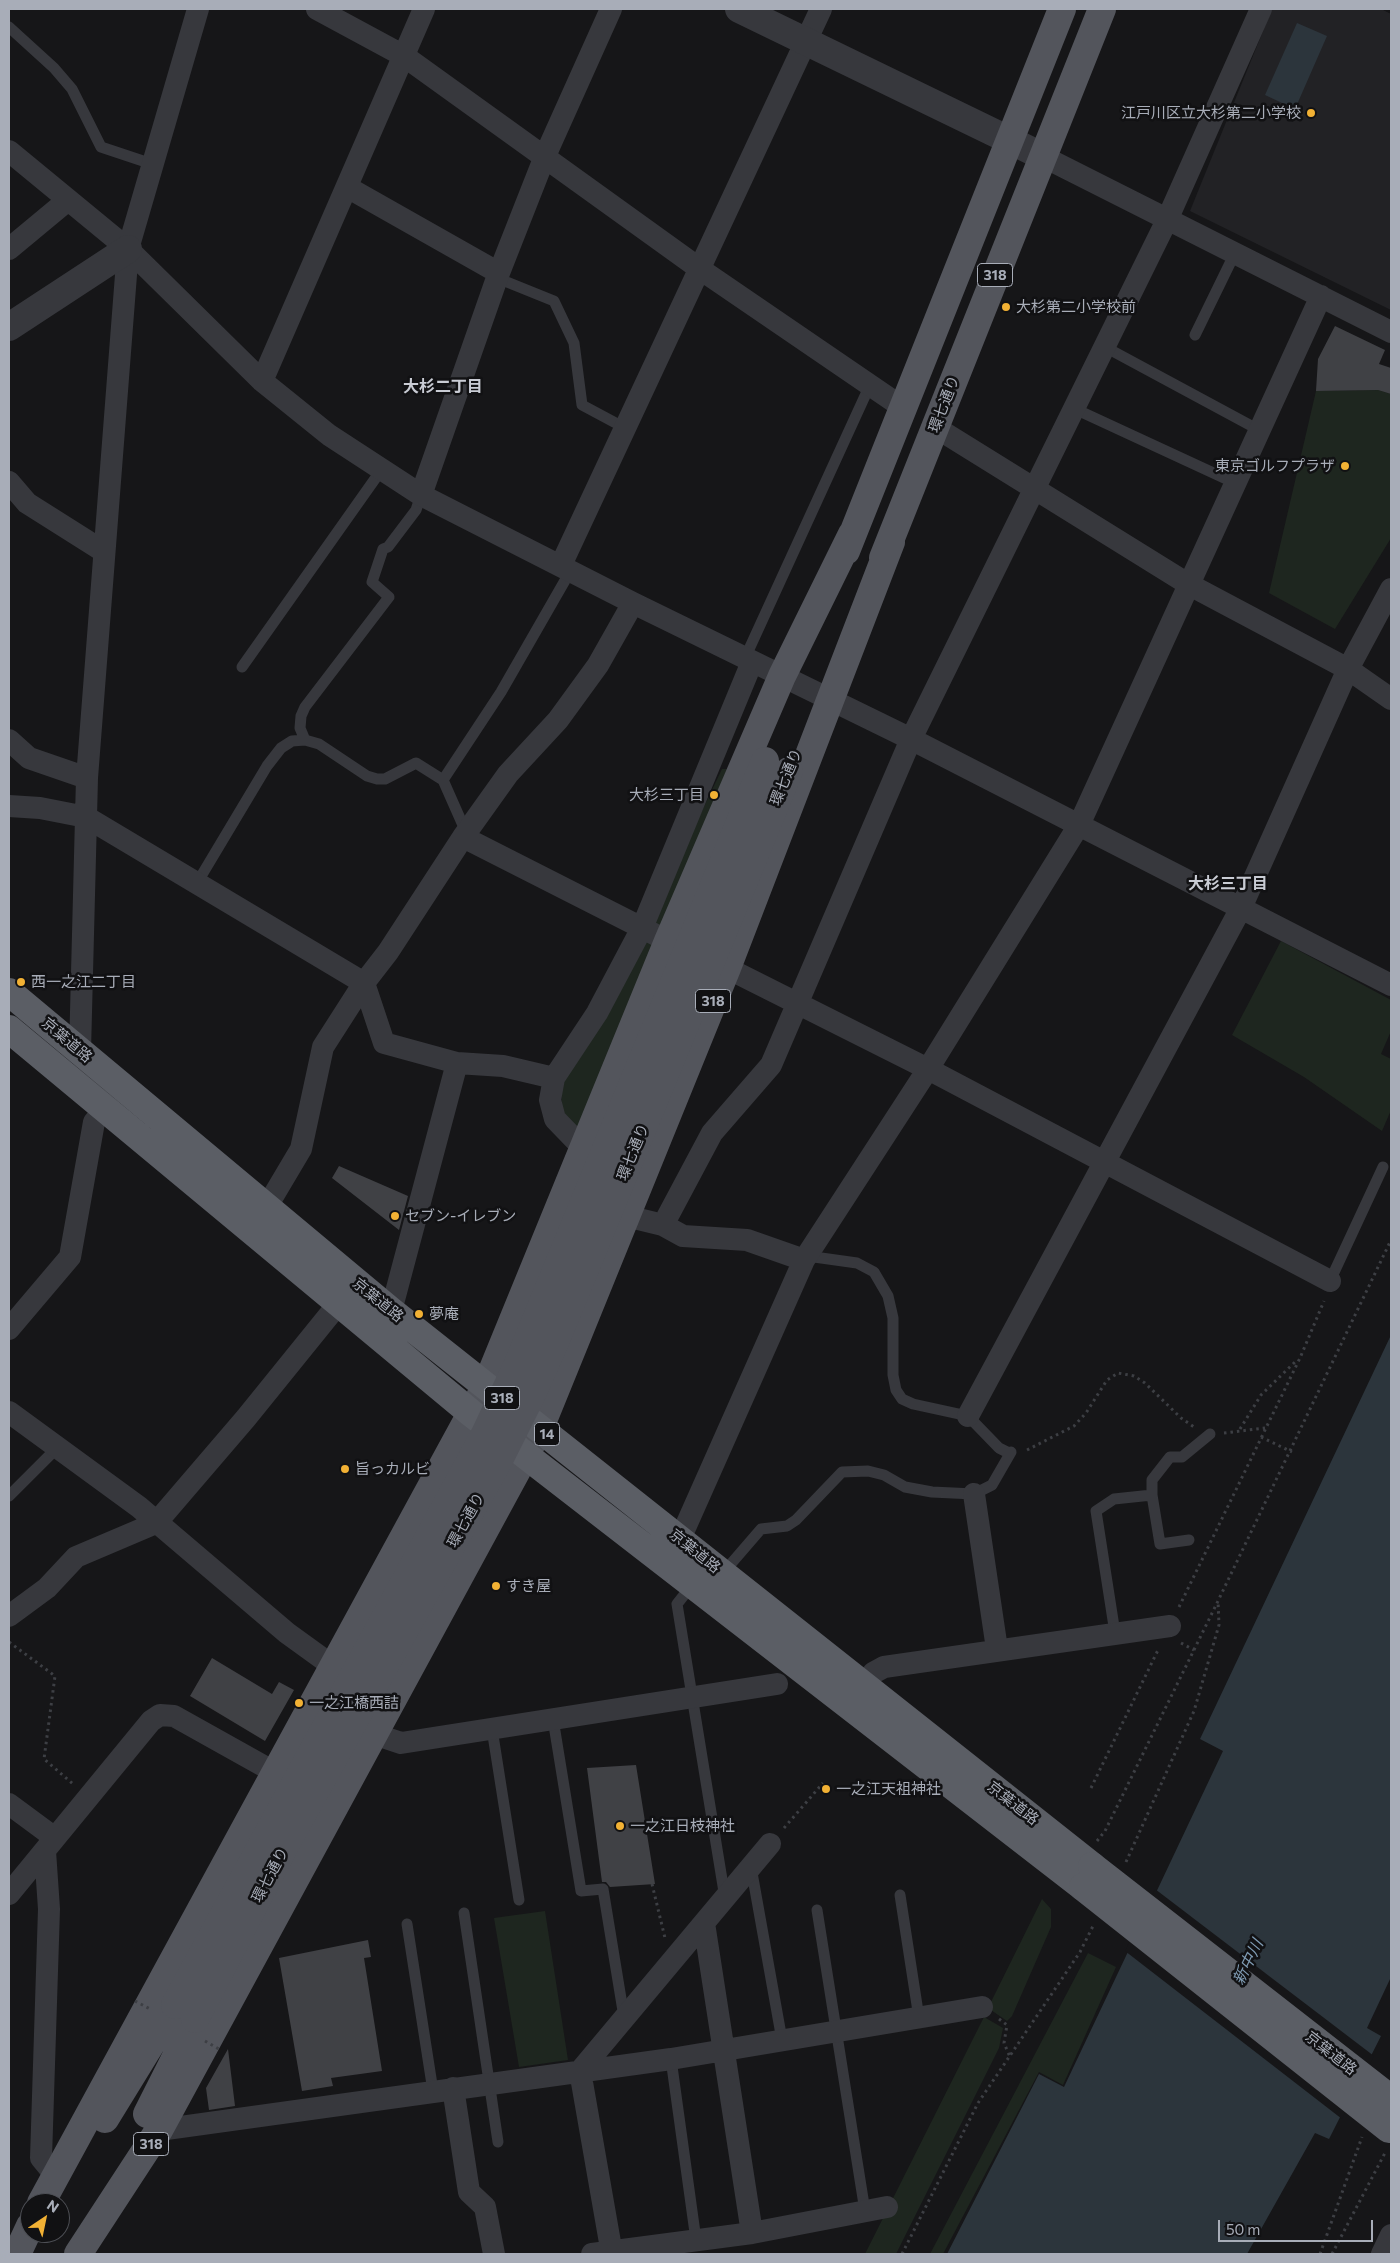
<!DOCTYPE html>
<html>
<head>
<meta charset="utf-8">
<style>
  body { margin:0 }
  #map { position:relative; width:1400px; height:2263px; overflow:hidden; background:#161618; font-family:Commissioner,sans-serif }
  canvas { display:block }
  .frame { position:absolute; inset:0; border:10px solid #a8adb8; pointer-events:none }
  .north { position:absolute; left:20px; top:2193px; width:50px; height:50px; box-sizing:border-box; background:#111113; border:1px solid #4d4f55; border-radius:50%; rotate:34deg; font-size:14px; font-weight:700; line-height:20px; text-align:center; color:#a8adb8 }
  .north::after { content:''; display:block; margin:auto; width:18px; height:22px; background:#f2b134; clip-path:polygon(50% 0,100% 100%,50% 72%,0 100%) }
  .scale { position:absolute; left:1218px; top:2220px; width:155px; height:22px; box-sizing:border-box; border:2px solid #a8adb8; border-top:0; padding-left:6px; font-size:15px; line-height:18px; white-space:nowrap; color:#a8adb8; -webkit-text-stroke:4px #111113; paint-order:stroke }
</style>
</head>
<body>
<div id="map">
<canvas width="1400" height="2263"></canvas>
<div class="frame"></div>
<div class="north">N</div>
<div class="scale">50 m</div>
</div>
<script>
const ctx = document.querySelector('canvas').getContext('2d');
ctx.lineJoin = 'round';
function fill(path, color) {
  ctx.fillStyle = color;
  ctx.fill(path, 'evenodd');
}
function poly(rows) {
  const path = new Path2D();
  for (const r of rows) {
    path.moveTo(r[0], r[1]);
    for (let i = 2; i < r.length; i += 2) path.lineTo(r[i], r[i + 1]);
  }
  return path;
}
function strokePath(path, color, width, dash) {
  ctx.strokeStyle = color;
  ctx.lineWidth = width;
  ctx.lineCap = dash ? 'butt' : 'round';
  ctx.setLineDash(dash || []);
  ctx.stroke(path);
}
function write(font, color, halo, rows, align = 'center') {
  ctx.font = font + ' Commissioner,"Noto Sans JP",sans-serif';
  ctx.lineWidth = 5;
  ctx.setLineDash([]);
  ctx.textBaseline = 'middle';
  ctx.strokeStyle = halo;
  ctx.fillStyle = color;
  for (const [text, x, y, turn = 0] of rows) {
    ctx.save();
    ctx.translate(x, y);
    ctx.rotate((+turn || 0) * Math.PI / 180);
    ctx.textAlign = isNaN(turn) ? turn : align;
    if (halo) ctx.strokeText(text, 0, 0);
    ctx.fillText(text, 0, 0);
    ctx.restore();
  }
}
fill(poly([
  [1272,9,1381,9,1391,14,1391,310,1190,211]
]), '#222225');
fill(poly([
  [1378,390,1391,394,1391,538,1335,629,1269,593,1316,391],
  [722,769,727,769,660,935,647,926],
  [643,933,659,942,579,1137,563,1120,560,1079],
  [1281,941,1391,1000,1391,1031,1381,1054,1391,1059,1391,1110,1382,1131,1304,1077,1232,1035],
  [1042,1899,1051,1909,1051,1927,1012,2016,1007,2021,988,2008],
  [545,1911,568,2060,519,2067,494,1918],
  [1088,1953,1116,1967,1063,2085,1039,2072,943,2254,930,2254],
  [984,2017,1003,2028,999,2048,896,2254,865,2254]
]), '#1e261f');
fill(poly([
  [1297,23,1327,36,1295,109,1265,95],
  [1391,1335,1391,1977,1367,2028,1381,2036,1329,2139,1315,2133,1247,2254,947,2254,1039,2074,1064,2087,1223,1751,1200,1739]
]), '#2c353c');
fill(poly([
  [1155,1889,1374,2056,1342,2119,1125,1951]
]), '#161618');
fill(poly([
  [1335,326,1385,350,1379,364,1391,368,1391,394,1378,390,1316,391,1318,359],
  [339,1166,408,1196,399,1230,332,1178],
  [212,1658,272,1694,279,1682,294,1690,265,1741,190,1696],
  [636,1765,655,1884,610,1887,606,1882,602,1882,587,1768],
  [368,1940,371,1957,364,1958,382,2071,331,2078,333,2086,302,2091,279,1958],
  [228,2049,235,2106,209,2110,206,2088]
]), '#404145');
strokePath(poly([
  [1240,1429,1261,1395,1297,1360],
  [1224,1433,1265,1428],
  [1261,1437,1292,1452],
  [1027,1450,1074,1426,1086,1413,1107,1380,1118,1373,1134,1376,1145,1383,1181,1418,1194,1427],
  [1179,1607,1300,1358,1324,1301],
  [9,1642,55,1676,44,1759,73,1784],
  [1181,1643,1194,1650],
  [1091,1788,1159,1648],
  [784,1828,823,1783],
  [1097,1841,1105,1831,1218,1601,1391,1240],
  [1126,1862,1194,1711,1219,1625,1218,1601],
  [652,1884,665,1938],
  [999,2019,1007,2025,1004,2043,1010,2057],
  [902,2254,978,2103,1080,1952,1093,1926],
  [1320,2254,1362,2137],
  [1332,2254,1386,2151]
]), '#3d3f44', 3, [2.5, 4]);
strokePath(poly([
  [9,27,54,68,72,89,101,147,152,164],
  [497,278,554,301,574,343,582,405,625,428],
  [1195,335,1235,253],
  [1105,347,1259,430],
  [1075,409,1235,483],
  [745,658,870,385],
  [242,667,382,469],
  [305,740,300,728,301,716,305,707,389,597,372,582,383,549,388,547,416,510,421,495],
  [443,780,466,832],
  [197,883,267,766,281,748,292,741,305,740,319,744,367,776,377,779,385,779,416,763,443,780,501,692,571,570],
  [807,1256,857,1263,874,1272,888,1296,893,1318,893,1375,896,1390,902,1399,913,1404,968,1416,999,1448,1007,1452],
  [1330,1281,1383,1167],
  [9,1496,57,1448],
  [1189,1540,1160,1544,1152,1495,1152,1480,1170,1457,1182,1457,1210,1434],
  [723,1573,761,1529,787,1526,796,1520,842,1472,868,1471,884,1475,905,1487,932,1492,974,1494,992,1485,1011,1452],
  [692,1585,677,1604,725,1898],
  [1115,1633,1096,1511,1114,1499,1152,1495],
  [553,1719,581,1891,603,1889,624,2017],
  [492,1729,519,1900],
  [751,1867,782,2040],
  [900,1895,919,2018],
  [817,1910,865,2211],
  [464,1913,498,2142],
  [407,1924,433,2091],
  [671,2059,696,2240]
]), '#37383d', 11);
strokePath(poly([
  [317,9,404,56,700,269,902,407],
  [9,151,128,249,262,381,329,435,421,495,633,603,911,739,1391,985],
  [1042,156,1391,332],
  [347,187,499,273],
  [9,249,68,200],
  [262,381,424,9],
  [935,427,1188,584,1348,669,1391,699],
  [9,482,27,503,103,551],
  [421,495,497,278,545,156,611,9],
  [561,565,821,9],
  [9,740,29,758,87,778],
  [9,806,40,808,86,817,364,983,388,952,463,837,508,774,558,720,598,665,633,603],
  [463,837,656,935],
  [727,968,928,1069,1330,1281],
  [80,1051,87,778,128,249,198,9],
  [583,1148,555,1119,550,1100,554,1078,597,1013,642,928,752,662],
  [266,1208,301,1149,323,1047,364,983,384,1043,457,1063,503,1066,554,1078],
  [626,1216,663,1225,683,1236,747,1240,804,1260],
  [663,1225,712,1133,771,1065,911,739,1167,220,1261,9],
  [391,1311,457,1063],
  [9,1329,70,1257,94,1122,105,1109],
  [9,1412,139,1507,287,1633,334,1667],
  [968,1416,1241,908,1348,669,1391,589],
  [974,1494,997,1649],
  [680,1539,804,1260,928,1069,1079,825,1321,296],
  [9,1616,47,1588,76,1557,156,1523,246,1418,339,1303],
  [865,1686,873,1673,884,1667,1170,1626],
  [374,1734,401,1743,777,1684],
  [9,1804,55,1838],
  [45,1851,49,1909,41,2158,55,2175],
  [9,1894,151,1721,160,1715,174,1716,276,1773],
  [704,1923,752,2233],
  [580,2071,770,1844],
  [580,2071,612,2254],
  [453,2088,469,2192,485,2207,494,2254],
  [159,2130,671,2059,982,2007],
  [592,2254,752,2233,887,2207],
  [1382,2254,1391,2235]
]), '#37383d', 22);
strokePath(poly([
  [739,9,1042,156],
  [9,327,128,249]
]), '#37383d', 28);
strokePath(poly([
  [846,551,1062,9],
  [883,558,1102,9],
  [147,2114,195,2019],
  [105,2119,175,2005],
  [41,2203,486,1386,668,941,782,676,852,534],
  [17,2254,30,2226],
  [78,2254,159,2130,540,1428,727,968,891,542]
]), '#53555c', 28);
strokePath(poly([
  [9,992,391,1311,1092,1866],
  [9,1029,471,1413,1083,1887]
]), '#5b5e65', 28);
strokePath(poly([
  [135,2001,152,2010],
  [205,2041,219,2049]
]), '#3d3f44', 3, [2.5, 4]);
strokePath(poly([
  [175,2005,485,1434,517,1366,765,761],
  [195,2019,282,1851,500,1458,532,1394,558,1335,789,771]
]), '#53555c', 28);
strokePath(poly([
  [1092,1866,1391,2099],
  [1083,1887,1389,2129]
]), '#5b5e65', 28);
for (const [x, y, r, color] of [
  [1311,113,5,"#f2b134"],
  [1006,307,5,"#f2b134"],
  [1345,466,5,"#f2b134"],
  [714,795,5,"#f2b134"],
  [21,982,5,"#f2b134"],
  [395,1216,5,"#f2b134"],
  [419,1314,5,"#f2b134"],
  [345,1469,5,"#f2b134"],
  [496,1586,5,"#f2b134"],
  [299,1703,5,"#f2b134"],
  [826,1789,5,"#f2b134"],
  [620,1826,5,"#f2b134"]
]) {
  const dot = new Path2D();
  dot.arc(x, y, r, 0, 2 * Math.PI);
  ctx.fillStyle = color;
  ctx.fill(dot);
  strokePath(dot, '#111113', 2);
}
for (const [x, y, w] of [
  [995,275,35],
  [713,1001,35],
  [502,1398,35],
  [547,1434,25],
  [151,2144,35]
]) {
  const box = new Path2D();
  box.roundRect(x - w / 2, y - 11.5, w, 23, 4);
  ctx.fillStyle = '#111113';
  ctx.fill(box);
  strokePath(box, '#a8adb8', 1);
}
write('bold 14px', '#a8adb8', null, [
  ["318",995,275],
  ["318",713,1001],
  ["318",502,1398],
  ["14",547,1434],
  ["318",151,2144]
]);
write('15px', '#a8adb8', '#111113', [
  ["江戸川区立大杉第二小学校",1301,113,"right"],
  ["大杉第二小学校前",1016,307],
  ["東京ゴルフプラザ",1335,466,"right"],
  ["大杉三丁目",704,795,"right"],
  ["西一之江二丁目",31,982],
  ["セブン-イレブン",405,1216],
  ["夢庵",429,1314],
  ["旨っカルビ",355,1469],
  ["すき屋",506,1586],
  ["一之江橋西詰",309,1703],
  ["一之江天祖神社",836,1789],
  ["一之江日枝神社",630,1826]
], 'left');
write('15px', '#a8adb8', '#111113', [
  ["環七通り",944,404,-69],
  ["環七通り",786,777,-68],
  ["京葉道路",67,1040,40],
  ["環七通り",633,1152,-68],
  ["京葉道路",378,1300,39],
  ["環七通り",466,1520,-61],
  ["京葉道路",695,1551,39],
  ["京葉道路",1013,1803,38],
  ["環七通り",270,1875,-62],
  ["京葉道路",1331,2053,38]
]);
write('bold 16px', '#c9ccd4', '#111113', [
  ["大杉二丁目",443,387],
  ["大杉三丁目",1228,884]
]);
write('italic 16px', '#7f9bb3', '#111113', [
  ["新中川",1248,1962,-64]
]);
</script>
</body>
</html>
